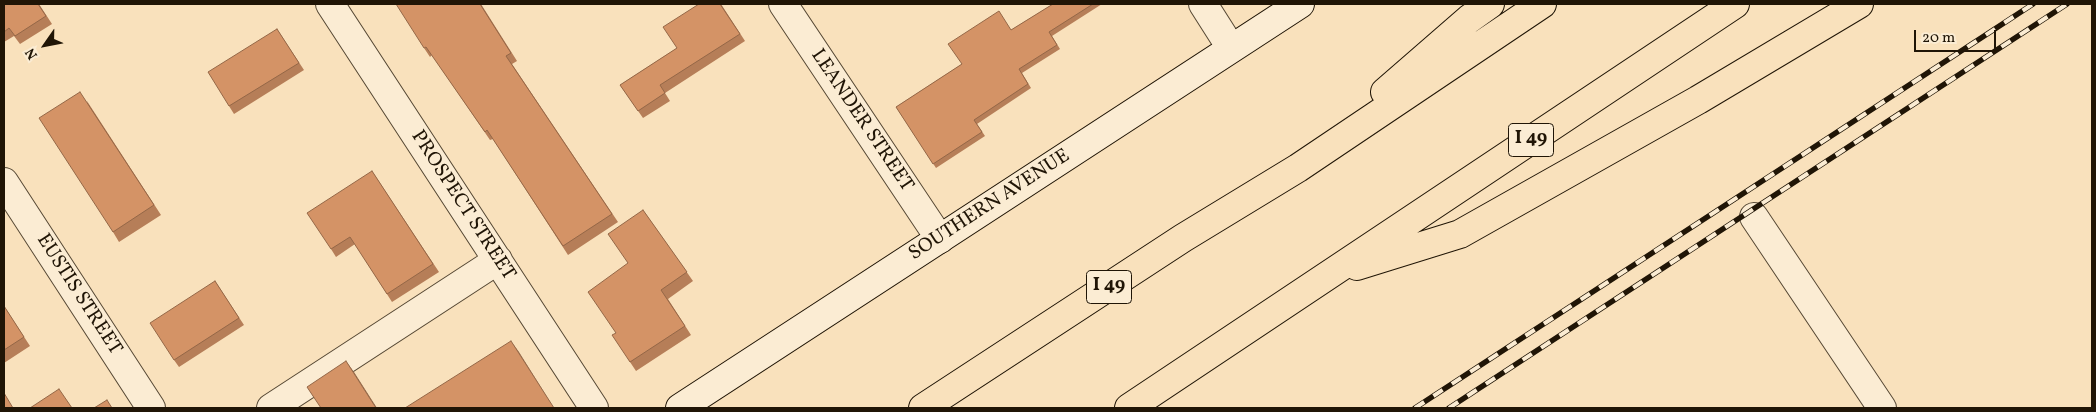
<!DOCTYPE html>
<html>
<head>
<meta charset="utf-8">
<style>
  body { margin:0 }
  #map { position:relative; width:2096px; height:412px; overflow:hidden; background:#f9e1bc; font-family:Vollkorn,serif }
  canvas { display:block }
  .frame { position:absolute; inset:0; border:5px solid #201506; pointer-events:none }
  .north { position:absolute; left:20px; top:20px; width:50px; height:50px; -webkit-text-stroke:4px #fbecd3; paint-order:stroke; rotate:237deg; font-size:14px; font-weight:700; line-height:20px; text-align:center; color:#201506 }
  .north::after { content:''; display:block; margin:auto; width:18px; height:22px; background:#201506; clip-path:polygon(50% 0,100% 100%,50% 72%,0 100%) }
  .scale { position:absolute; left:1914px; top:30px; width:82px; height:22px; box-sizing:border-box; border:2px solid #201506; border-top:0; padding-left:6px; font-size:15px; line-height:18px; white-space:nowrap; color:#201506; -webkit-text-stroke:4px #fbecd3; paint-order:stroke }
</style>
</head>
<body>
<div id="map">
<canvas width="2096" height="412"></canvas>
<div class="frame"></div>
<div class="north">N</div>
<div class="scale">20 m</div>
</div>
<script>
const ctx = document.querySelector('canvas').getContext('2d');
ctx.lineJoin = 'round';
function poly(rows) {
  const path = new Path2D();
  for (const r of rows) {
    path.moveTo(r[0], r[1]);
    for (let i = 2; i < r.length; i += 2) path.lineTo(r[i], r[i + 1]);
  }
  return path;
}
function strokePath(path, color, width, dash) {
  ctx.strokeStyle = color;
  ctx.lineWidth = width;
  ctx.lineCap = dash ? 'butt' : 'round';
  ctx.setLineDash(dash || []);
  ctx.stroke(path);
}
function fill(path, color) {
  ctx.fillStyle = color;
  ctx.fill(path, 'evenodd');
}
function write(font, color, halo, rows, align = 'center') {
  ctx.font = font + ' Vollkorn,serif';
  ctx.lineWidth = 5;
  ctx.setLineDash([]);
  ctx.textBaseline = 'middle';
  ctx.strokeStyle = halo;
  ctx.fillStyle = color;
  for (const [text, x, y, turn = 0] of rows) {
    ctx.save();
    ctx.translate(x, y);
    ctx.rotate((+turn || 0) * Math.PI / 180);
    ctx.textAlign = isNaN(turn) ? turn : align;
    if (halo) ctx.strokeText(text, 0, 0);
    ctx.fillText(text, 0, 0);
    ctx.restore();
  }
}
const street = poly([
  [330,4,594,408],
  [783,4,940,239],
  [1203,4,1231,48],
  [4,182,151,408],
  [1754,217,1882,408],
  [271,408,498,260]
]);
const secondary = poly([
  [680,408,1300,4]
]);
const highway = poly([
  [1385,92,1469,19,1490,4],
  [1357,266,1460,234,1698,100,1859,4],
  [923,408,1183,238,1298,168,1542,4],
  [1129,408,1735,4]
]);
strokePath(street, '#564834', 30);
strokePath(secondary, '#201506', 30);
strokePath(highway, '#201506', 30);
strokePath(street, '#fbecd3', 28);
strokePath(secondary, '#fbecd3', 28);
strokePath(highway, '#f9e1bc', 28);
const rail = poly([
  [1415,408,2033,4],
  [1449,408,2067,4]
]);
strokePath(rail, '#201506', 5.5);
strokePath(rail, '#fbecd3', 4, [11]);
fill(poly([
  [4,4,39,4,52,24,20,44,14,36,4,42],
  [481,4,517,61,512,64,618,222,568,255,493,139,490,140,432,55,430,57,424,48],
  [721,4,745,41,665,93,670,101,643,118,620,85,677,48],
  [1053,4,1102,4,1052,36,1060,49,1022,73,1031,88,977,124,985,136,936,168,896,107,962,64,1011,30],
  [277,29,304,70,234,114,229,106],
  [87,101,161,215,119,242,113,232],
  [372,171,439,272,392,302,355,244,336,257,331,249],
  [643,210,693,281,668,299,691,335,636,371,630,362,616,333,628,263],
  [215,281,244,325,179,367,174,360],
  [4,306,30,346,4,363]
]), '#b67e58');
fill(poly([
  [511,341,519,352,554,408],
  [346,361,354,372,377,408,376,408]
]), '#946747');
const building = poly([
  [4,4,38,4,46,16,15,36,9,28,4,32,4,4],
  [396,4,480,4,511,53,506,56,612,214,563,246,487,130,485,132,426,47,424,48,396,4],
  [699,4,720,4,740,34,660,85,665,93,638,111,620,85,677,48,663,27,699,4],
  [1053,4,1093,4,1049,32,1057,45,1019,69,1028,84,974,120,982,132,933,164,896,107,962,64,948,44,999,11,1011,30,1053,4],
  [277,29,299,63,229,106,208,72,277,29],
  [80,92,154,205,113,232,39,118,80,92],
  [372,171,433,264,387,294,350,237,331,249,307,213,372,171],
  [643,210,687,272,661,290,685,326,630,362,612,335,616,333,588,292,628,263,608,234,643,210],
  [215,281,239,318,174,360,150,323,215,281],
  [4,306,24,337,4,350,4,306],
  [511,341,554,408,405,408,511,341],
  [346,361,376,408,321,408,307,387,346,361],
  [59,389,72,408,30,408,59,389],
  [4,393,13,408,4,408,4,393],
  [107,400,112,408,94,408,107,400]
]);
fill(building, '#d49366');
strokePath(building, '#946747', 1);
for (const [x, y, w] of [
  [1531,140,45],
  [1109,287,45]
]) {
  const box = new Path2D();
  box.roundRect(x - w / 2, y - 16.5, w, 33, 4);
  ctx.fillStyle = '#fbecd3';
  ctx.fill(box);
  strokePath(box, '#201506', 1);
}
write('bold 19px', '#201506', null, [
  ["I 49",1531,140],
  ["I 49",1109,287]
]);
write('20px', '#201506', '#fbecd3', [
  ["LEANDER STREET",861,121,56],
  ["PROSPECT STREET",462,206,57],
  ["SOUTHERN AVENUE",990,206,-33],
  ["EUSTIS STREET",78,295,57]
]);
</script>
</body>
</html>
